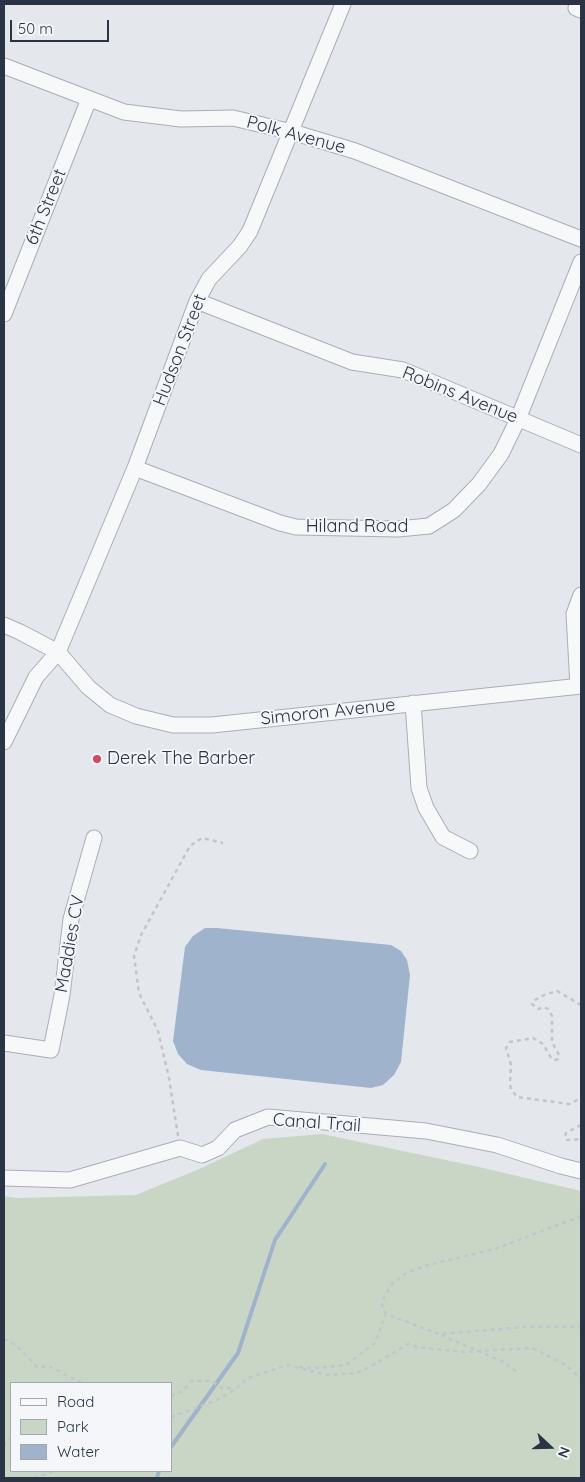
<!DOCTYPE html>
<html>
<head>
<meta charset="utf-8">
<style>
  body { margin:0 }
  #map { position:relative; width:585px; height:1482px; overflow:hidden; background:#e4e7ec; font-family:Quicksand,sans-serif }
  canvas { display:block }
  .frame { position:absolute; inset:0; border:5px solid #2b3445; pointer-events:none }
  .legend { position:absolute; left:10px; top:1382px; width:162px; height:90px; box-sizing:border-box; background:#f4f6f9; border:1px solid #a4a8b1; margin:0; padding:6px 9px; list-style:none; font-size:15px; color:#2b3445 }
  .legend li { display:flex; align-items:center; gap:10px; height:25px }
  .legend b { width:25px; border:1px solid #a4a8b1 }
  .north { position:absolute; left:525px; top:1422px; width:50px; height:50px; -webkit-text-stroke:4px #f4f6f9; paint-order:stroke; rotate:111deg; font-size:14px; font-weight:700; line-height:20px; text-align:center; color:#2b3445 }
  .north::after { content:''; display:block; margin:auto; width:18px; height:22px; background:#2b3445; clip-path:polygon(50% 0,100% 100%,50% 72%,0 100%) }
  .scale { position:absolute; left:10px; top:20px; width:99px; height:22px; box-sizing:border-box; border:2px solid #2b3445; border-top:0; padding-left:6px; font-size:15px; line-height:18px; white-space:nowrap; color:#2b3445; -webkit-text-stroke:4px #f4f6f9; paint-order:stroke }
</style>
</head>
<body>
<div id="map">
<canvas width="585" height="1482"></canvas>
<div class="frame"></div>
<ul class="legend">
<li><b style="height:6px;background:#f7f8fa"></b>Road</li>
<li><b style="height:14px;background:#c9d6c5"></b>Park</li>
<li><b style="height:14px;background:#9fb4cc"></b>Water</li>
</ul>
<div class="north">N</div>
<div class="scale">50 m</div>
</div>
<script>
const ctx = document.querySelector('canvas').getContext('2d');
ctx.lineJoin = 'round';
function fill(path, color) {
  ctx.fillStyle = color;
  ctx.fill(path, 'evenodd');
}
function poly(rows) {
  const path = new Path2D();
  for (const r of rows) {
    path.moveTo(r[0], r[1]);
    for (let i = 2; i < r.length; i += 2) path.lineTo(r[i], r[i + 1]);
  }
  return path;
}
function strokePath(path, color, width, dash) {
  ctx.strokeStyle = color;
  ctx.lineWidth = width;
  ctx.lineCap = dash ? 'butt' : 'round';
  ctx.setLineDash(dash || []);
  ctx.stroke(path);
}
function write(font, color, halo, rows, align = 'center') {
  ctx.font = font + ' Quicksand,sans-serif';
  ctx.lineWidth = 4;
  ctx.setLineDash([]);
  ctx.textBaseline = 'middle';
  ctx.strokeStyle = halo;
  ctx.fillStyle = color;
  for (const [text, x, y, turn = 0] of rows) {
    ctx.save();
    ctx.translate(x, y);
    ctx.rotate((+turn || 0) * Math.PI / 180);
    ctx.textAlign = isNaN(turn) ? turn : align;
    if (halo) ctx.strokeText(text, 0, 0);
    ctx.fillText(text, 0, 0);
    ctx.restore();
  }
}
fill(poly([
  [322,1134,479,1167,581,1191,581,1478,4,1478,4,1196,17,1198,136,1195,197,1170,263,1139],
  [11,1383,171,1383,171,1471,11,1471]
]), '#c9d6c5');
fill(poly([
  [205,928,217,928,391,945,401,951,407,960,410,975,401,1062,394,1075,383,1085,371,1088,201,1070,187,1064,178,1054,173,1041,185,947,193,936]
]), '#9fb4cc');
strokePath(poly([
  [171,1447,238,1353,275,1240,325,1164],
  [157,1478,159,1471]
]), '#9fb4cc', 4);
const minor = poly([
  [578,4,576,8,581,10],
  [4,66,124,112,181,119,233,118,292,132,355,151,581,239],
  [197,301,352,362,403,370,581,445],
  [4,314,89,99],
  [135,468,280,523,296,527,398,529,429,526,454,510,479,484,501,454,518,419,581,262],
  [4,625,20,632,58,652,88,687,110,705,136,716,173,725,212,725,581,686],
  [578,686,574,614,581,595],
  [413,703,419,788,426,808,443,837,470,851],
  [4,742,36,677,58,652,135,468,197,301,209,279,240,246,250,231,343,4],
  [4,1043,51,1050,62,995,71,919,94,838],
  [4,1178,70,1180,180,1148,202,1155,218,1148,235,1130,268,1117,426,1131,497,1145,561,1166,581,1171]
]);
strokePath(minor, '#a9aeb7', 17);
strokePath(poly([
  [581,1005,557,991,544,995,535,1000,532,1004,538,1009,544,1007,548,1009,552,1016,552,1042,559,1055,558,1059,555,1060,551,1058,543,1044,533,1038,510,1042,506,1048,511,1065,510,1084,511,1089,517,1097,569,1104,581,1098],
  [581,1125,566,1133,565,1137,567,1140,581,1139],
  [178,1136,169,1078,158,1031,139,993,134,956,141,935,190,846,202,838,223,843],
  [581,1216,498,1248,424,1266,405,1274,392,1284,384,1297,382,1305,386,1314,439,1334,526,1327,581,1327],
  [441,1335,504,1362,518,1373],
  [4,1339,16,1345,37,1367,51,1367,82,1383],
  [299,1367,316,1368,346,1365,375,1343,386,1314],
  [171,1396,183,1391,191,1381,211,1381,222,1388,235,1388],
  [171,1417,217,1400,237,1388,248,1378,288,1365,326,1375,357,1373,368,1368,408,1344,417,1347,463,1352,532,1348,566,1365,581,1379],
  [4,1446,11,1437],
  [34,1478,55,1471]
]), '#c2c5cb', 2.5, [4, 4]);
strokePath(minor, '#f7f8fa', 15);
for (const [x, y, r, color] of [
  [97,759,5,"#d1495b"]
]) {
  const dot = new Path2D();
  dot.arc(x, y, r, 0, 2 * Math.PI);
  ctx.fillStyle = color;
  ctx.fill(dot);
  strokePath(dot, '#f4f6f9', 2);
}
write('18px', '#2b3445', '#f4f6f9', [
  ["Polk Avenue",296,135,15],
  ["6th Street",46,207,-68],
  ["Hudson Street",180,350,-69],
  ["Robins Avenue",460,395,22],
  ["Hiland Road",357,527],
  ["Simoron Avenue",328,712,-6],
  ["Maddies CV",70,944,-80],
  ["Canal Trail",317,1123,4]
]);
write('18px', '#2b3445', '#f4f6f9', [
  ["Derek The Barber",107,759]
], 'left');
</script>
</body>
</html>
